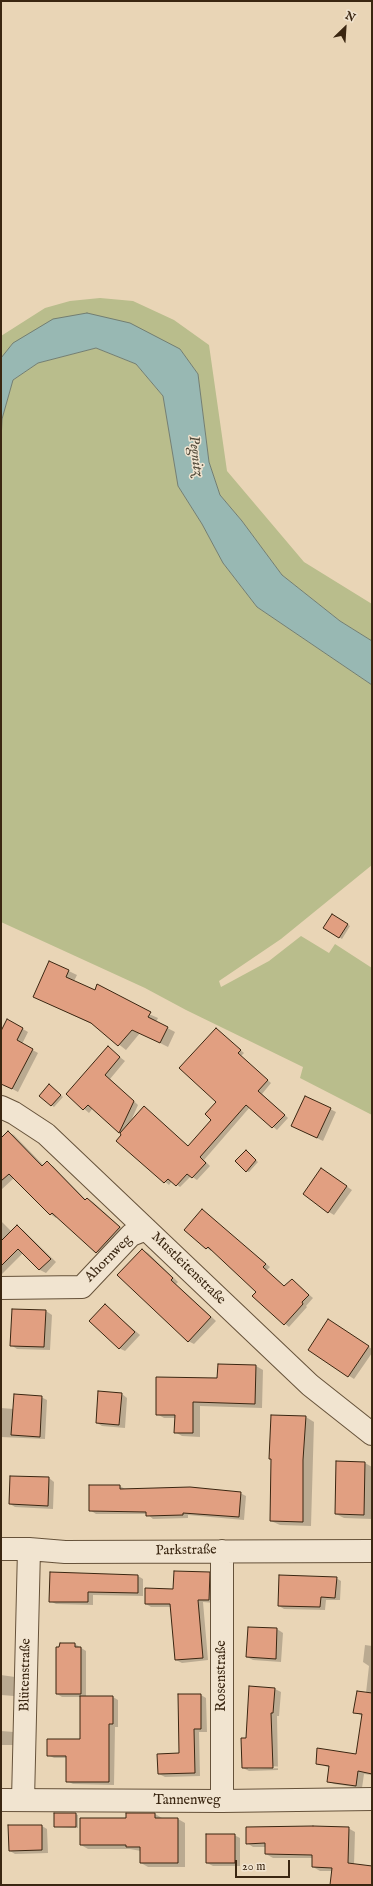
<!DOCTYPE html>
<html>
<head>
<meta charset="utf-8">
<style>
  body { margin:0 }
  #map { position:relative; width:373px; height:1886px; overflow:hidden; background:#e9d5b6; font-family:"IM FELL English",serif }
  canvas { display:block }
  .frame { position:absolute; inset:0; border:2px solid #3a2611; pointer-events:none }
  .north { position:absolute; left:325px; top:8px; width:40px; height:40px; -webkit-text-stroke:3px #f1e4d0; paint-order:stroke; rotate:25deg; font-size:11px; font-weight:700; line-height:16px; text-align:center; color:#3a2611 }
  .north::after { content:''; display:block; margin:auto; width:14px; height:18px; background:#3a2611; clip-path:polygon(50% 0,100% 100%,50% 72%,0 100%) }
  .scale { position:absolute; left:235px; top:1860px; width:55px; height:18px; box-sizing:border-box; border:2px solid #3a2611; border-top:0; padding-left:5px; font-size:12px; line-height:14px; white-space:nowrap; color:#3a2611; -webkit-text-stroke:3px #f1e4d0; paint-order:stroke }
</style>
</head>
<body>
<div id="map">
<canvas width="373" height="1886"></canvas>
<div class="frame"></div>
<div class="north">N</div>
<div class="scale">20 m</div>
</div>
<script>
const ctx = document.querySelector('canvas').getContext('2d');
ctx.lineJoin = 'round';
function fill(path, color) {
  ctx.fillStyle = color;
  ctx.fill(path, 'evenodd');
}
function poly(rows) {
  const path = new Path2D();
  for (const r of rows) {
    path.moveTo(r[0], r[1]);
    for (let i = 2; i < r.length; i += 2) path.lineTo(r[i], r[i + 1]);
  }
  return path;
}
function strokePath(path, color, width, dash) {
  ctx.strokeStyle = color;
  ctx.lineWidth = width;
  ctx.lineCap = dash ? 'butt' : 'round';
  ctx.setLineDash(dash || []);
  ctx.stroke(path);
}
function write(font, color, halo, rows, align = 'center') {
  ctx.font = font + ' "IM FELL English",serif';
  ctx.lineWidth = 3;
  ctx.setLineDash([]);
  ctx.textBaseline = 'middle';
  ctx.strokeStyle = halo;
  ctx.fillStyle = color;
  for (const [text, x, y, turn = 0] of rows) {
    ctx.save();
    ctx.translate(x, y);
    ctx.rotate((+turn || 0) * Math.PI / 180);
    ctx.textAlign = isNaN(turn) ? turn : align;
    if (halo) ctx.strokeText(text, 0, 0);
    ctx.fillText(text, 0, 0);
    ctx.restore();
  }
}
fill(poly([
  [100,298,133,301,174,320,209,345,227,471,304,562,372,604,372,641,340,621,282,575,242,521,220,495,209,462,198,374,180,349,13,343,1,358,1,336,45,308,70,301],
  [96,348,136,364,163,396,178,486,202,524,223,563,257,607,372,685,372,865,281,939,219,981,221,987,269,961,301,936,329,953,335,944,372,968,372,1115,300,1078,303,1067,186,1010,145,988,1,922,2,419,13,380,38,363]
]), '#b9bd8c');
const water = poly([
  [87,313,130,323,180,349,198,374,209,462,220,495,242,521,282,575,340,621,372,641,372,685,257,607,223,563,202,524,178,486,163,396,136,364,96,348,38,363,13,380,2,419,1,442,1,358,13,343,53,319,87,313]
]);
fill(water, '#98b8b3');
strokePath(water, '#727e72', 1);
fill(poly([
  [332,915,350,926,342,939,324,928],
  [50,962,77,975,74,981,158,1018,156,1022,175,1032,168,1047,140,1033,126,1050,94,1025,34,997],
  [8,1020,28,1032,22,1044,38,1053,18,1092,1,1083,1,1034],
  [216,1029,244,1053,241,1056,271,1083,262,1094,288,1118,277,1130,250,1107,204,1160,210,1166,197,1180,191,1176,180,1187,172,1181,169,1185,117,1141,122,1135,121,1133,93,1108,89,1113,67,1094,108,1048,125,1061,110,1079,138,1105,130,1123,148,1110,189,1147,213,1120,217,1102],
  [52,1087,63,1097,54,1107,40,1096],
  [330,1109,336,1112,323,1141,298,1129],
  [8,1132,14,1135,44,1166,47,1163,53,1166,86,1200,88,1199,93,1202,125,1231,102,1256,57,1216,56,1218,50,1214,14,1178,1,1190,1,1140],
  [246,1151,258,1162,249,1172,246,1171],
  [327,1173,352,1190,334,1215,329,1212],
  [202,1210,270,1267,267,1270,285,1287,292,1280,313,1298,306,1306,307,1307,289,1327,253,1296,257,1292,212,1249,211,1251,207,1248],
  [1,1221,12,1232,17,1226,23,1230,56,1262,46,1273,40,1270,23,1253,1,1275],
  [142,1250,148,1253,178,1282,176,1284,216,1321,194,1344,188,1341],
  [105,1305,140,1335,125,1351,119,1348],
  [13,1310,46,1311,52,1315,50,1350,17,1349,11,1345],
  [334,1324,372,1349,372,1353,354,1379,309,1350],
  [219,1365,256,1366,263,1370,262,1408,200,1406,200,1437,182,1436,175,1432,176,1418,164,1418,157,1414,218,1379],
  [122,1394,127,1398,125,1428,102,1426,97,1423],
  [41,1397,47,1400,45,1439,1,1437,1,1408,14,1409],
  [306,1417,314,1422,311,1526,280,1525,271,1521],
  [365,1463,372,1467,372,1519,344,1518,336,1514],
  [49,1478,54,1482,53,1509,15,1507,10,1504],
  [90,1486,120,1486,125,1489,240,1493,246,1496,244,1520,188,1515,188,1518,153,1519,147,1514,96,1514,90,1510],
  [209,1573,215,1576,215,1603,203,1602,208,1660,182,1663,176,1660,172,1607,151,1607,146,1604],
  [138,1576,143,1579,143,1596,93,1595,93,1605,56,1604,50,1601],
  [336,1578,341,1581,340,1600,326,1600,325,1610,284,1609,279,1606],
  [249,1628,277,1629,283,1633,281,1662,253,1660,247,1657],
  [75,1644,86,1651,86,1697,113,1697,118,1700,118,1727,115,1727,114,1785,73,1784,67,1781,67,1758,54,1758,48,1755,81,1740,81,1697,62,1697,57,1694],
  [365,1645,372,1646,372,1775,364,1774,362,1788,334,1784,328,1781,330,1768,317,1763,357,1755,362,1716,355,1712,366,1693,369,1666,363,1662],
  [1,1675,15,1677,14,1696,1,1695],
  [275,1689,281,1692,279,1716,277,1716,278,1770,249,1771,243,1768,247,1739],
  [278,1766,278,1768,248,1769,248,1767],
  [201,1695,206,1698,207,1732,199,1732,200,1776,165,1777,159,1774,180,1754],
  [1,1731,14,1732,14,1745,1,1745],
  [75,1814,78,1815,78,1828,58,1827,55,1826],
  [155,1814,162,1818,178,1819,185,1823,185,1867,148,1867,141,1863,141,1851,130,1849,88,1849,81,1845,127,1819],
  [42,1826,47,1829,48,1853,15,1854,10,1851],
  [348,1828,355,1832,354,1865,372,1867,372,1885,331,1885,333,1871,320,1871,313,1867,313,1858,273,1858,266,1854,266,1847,253,1847,247,1843],
  [234,1835,240,1838,240,1866,213,1866,207,1863]
]), '#0003');
const building = poly([
  [332,914,348,924,339,938,323,928,332,914],
  [49,961,69,970,66,977,95,990,97,984,151,1012,148,1017,168,1027,160,1043,132,1030,118,1046,91,1023,33,997,49,961],
  [7,1019,23,1028,17,1040,33,1049,12,1089,1,1084,1,1031,7,1019],
  [216,1028,241,1050,238,1053,268,1080,258,1091,285,1115,272,1128,246,1105,200,1157,206,1163,192,1178,187,1174,176,1186,168,1179,164,1183,116,1141,121,1135,120,1133,144,1106,188,1146,211,1120,205,1114,216,1102,179,1068,216,1028],
  [108,1046,120,1057,105,1075,134,1101,119,1133,88,1105,83,1110,66,1094,108,1046],
  [49,1084,61,1095,51,1106,39,1096,49,1084],
  [305,1096,331,1108,317,1138,291,1126,305,1096],
  [8,1131,42,1166,47,1161,85,1200,87,1198,120,1227,96,1253,52,1213,50,1215,9,1174,1,1181,1,1138,8,1131],
  [246,1150,256,1160,246,1172,235,1161,246,1150],
  [321,1168,347,1186,328,1213,303,1194,321,1168],
  [202,1209,266,1264,263,1267,284,1286,292,1279,309,1295,302,1302,303,1304,284,1325,252,1296,256,1292,208,1247,206,1249,184,1230,202,1209],
  [17,1225,51,1259,39,1270,18,1249,1,1266,1,1241,17,1225],
  [142,1249,173,1278,171,1280,211,1317,188,1342,117,1275,142,1249],
  [105,1304,135,1332,119,1349,89,1321,105,1304],
  [12,1309,46,1310,44,1347,10,1346,12,1309],
  [328,1319,369,1346,348,1377,308,1350,328,1319],
  [218,1364,256,1365,255,1404,193,1402,193,1433,174,1433,175,1415,156,1415,156,1377,217,1378,218,1364],
  [98,1391,122,1393,119,1425,96,1423,98,1391],
  [14,1394,42,1396,40,1437,11,1435,14,1394],
  [271,1415,306,1416,303,1460,303,1522,270,1521,271,1459,269,1459,271,1415],
  [336,1461,365,1462,364,1515,335,1514,336,1461],
  [10,1476,49,1477,48,1506,9,1504,10,1476],
  [89,1485,120,1485,120,1489,190,1487,241,1492,239,1517,183,1513,183,1515,146,1516,146,1512,89,1511,89,1485],
  [174,1571,210,1572,209,1600,198,1600,203,1658,175,1660,170,1604,145,1604,145,1588,173,1589,174,1571],
  [50,1572,138,1575,138,1593,88,1592,88,1602,49,1602,50,1572],
  [279,1575,337,1577,335,1598,321,1597,320,1607,278,1606,279,1575],
  [248,1627,277,1628,276,1659,246,1657,248,1627],
  [60,1643,75,1643,75,1647,81,1647,81,1694,56,1694,56,1647,59,1647,60,1643],
  [249,1686,275,1688,273,1713,271,1713,273,1768,242,1768,241,1738,246,1738,249,1686],
  [357,1691,372,1693,372,1774,358,1771,356,1786,327,1782,329,1766,316,1764,317,1748,356,1754,362,1714,353,1713,357,1691],
  [178,1694,201,1694,201,1729,194,1729,195,1773,158,1774,157,1754,179,1753,178,1694],
  [80,1696,113,1696,113,1724,109,1724,109,1782,66,1782,66,1756,47,1756,47,1739,80,1739,80,1696],
  [54,1813,76,1813,76,1827,54,1827,54,1813],
  [126,1813,155,1813,155,1818,178,1818,178,1863,140,1863,140,1847,126,1847,126,1845,80,1845,80,1818,126,1818,126,1813],
  [8,1825,42,1825,42,1850,9,1851,8,1825],
  [313,1826,349,1827,348,1863,372,1866,372,1885,330,1885,332,1868,312,1867,312,1855,265,1854,265,1843,246,1844,246,1827,313,1826],
  [206,1834,235,1834,235,1863,206,1863,206,1834]
]);
fill(building, '#e19f81');
strokePath(building, '#3a2611', 1);
const minor = poly([
  [1,1107,14,1113,46,1134,310,1385,372,1434],
  [1,1288,82,1287,131,1235,146,1229],
  [1,1549,29,1549,65,1552,372,1551],
  [222,1551,222,1801],
  [1,1800,222,1801,372,1799],
  [23,1800,29,1549]
]);
strokePath(minor, '#66523a', 24);
strokePath(minor, '#f1e4d0', 22);
write('14px', '#3a2611', '#f1e4d0', [
  ["Ahornweg",109,1259,-45],
  ["Mustleitenstraße",188,1269,44],
  ["Parkstraße",186,1551,-1],
  ["Blütenstraße",26,1675,-89],
  ["Rosenstraße",222,1676,-90],
  ["Tannenweg",187,1801]
]);
write('italic 15px', '#524a3a', '#f1e4d0', [
  ["Pegnitz",195,456,83]
]);
</script>
</body>
</html>
